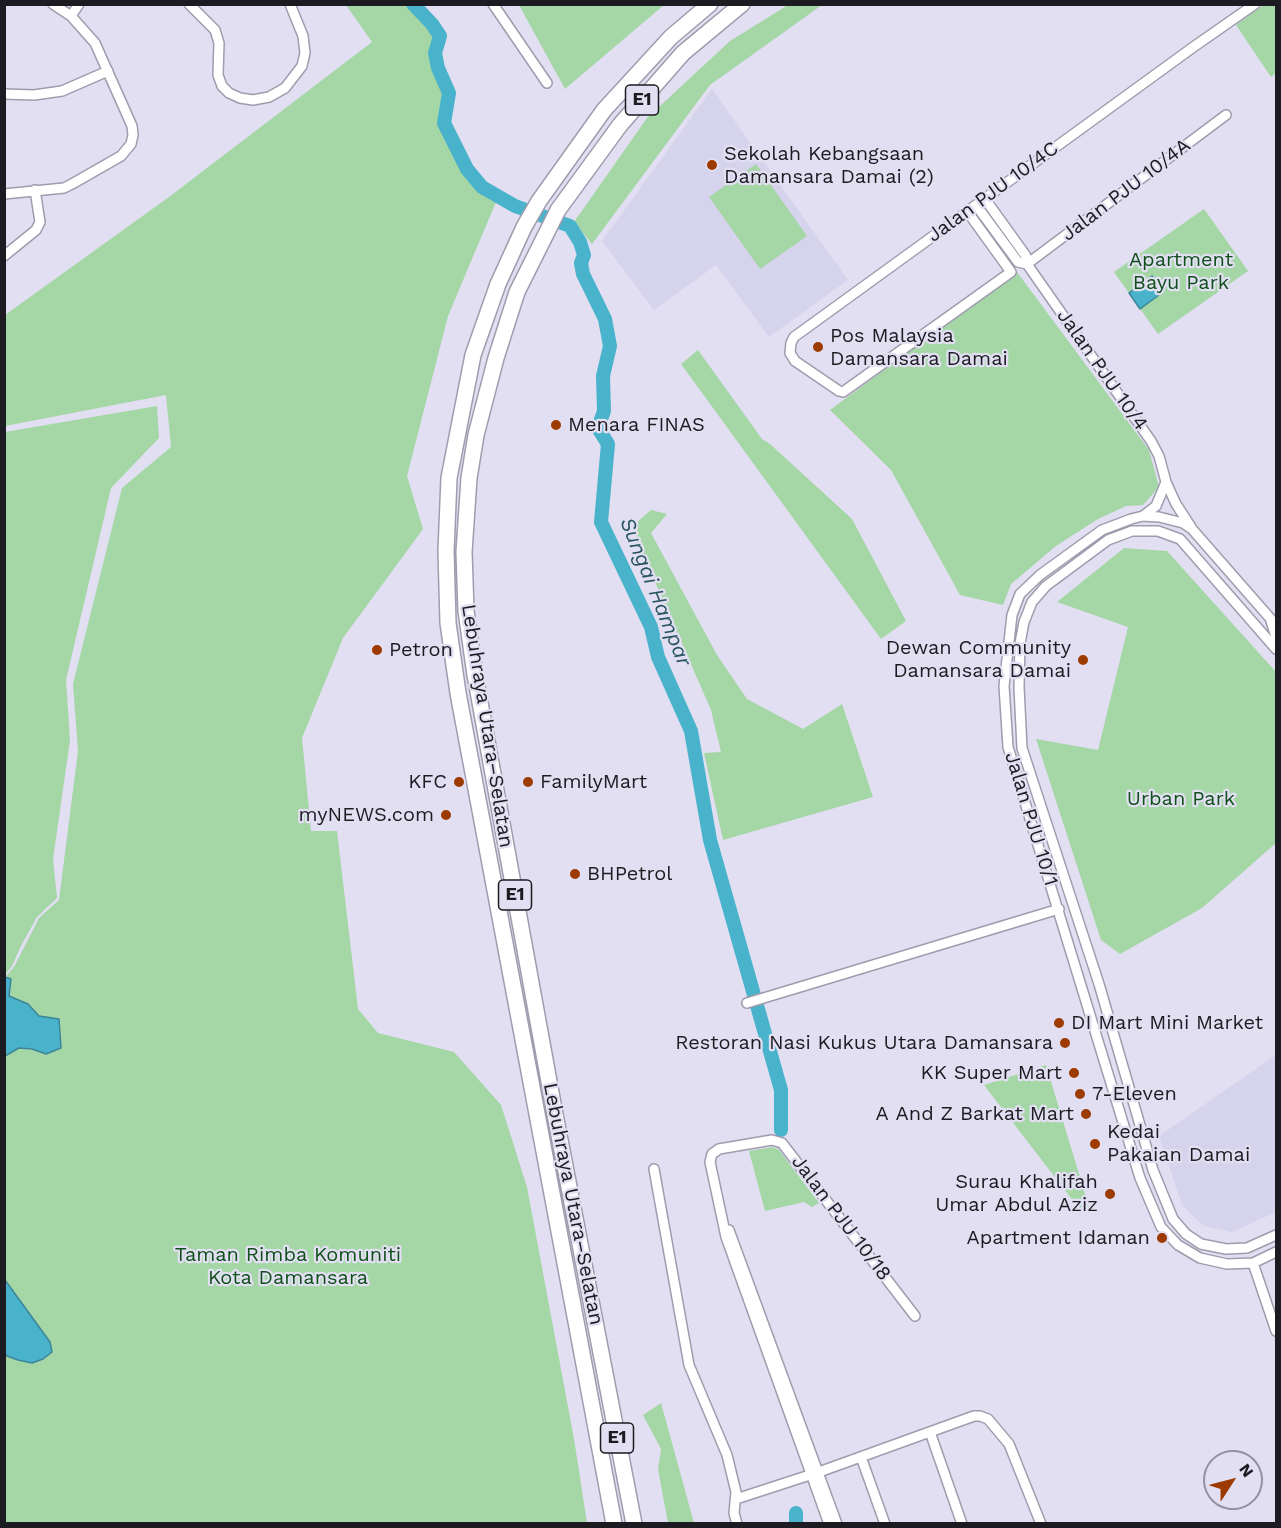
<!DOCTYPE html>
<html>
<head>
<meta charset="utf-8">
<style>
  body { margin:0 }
  #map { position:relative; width:1281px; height:1528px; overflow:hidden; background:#e1dff1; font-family:"Work Sans",sans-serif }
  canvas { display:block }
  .frame { position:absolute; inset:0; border:6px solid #1b1b21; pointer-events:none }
  .north { position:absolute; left:1203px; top:1450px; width:60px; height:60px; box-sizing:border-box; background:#e1dff1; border:2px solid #92919e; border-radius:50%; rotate:54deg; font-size:16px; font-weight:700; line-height:24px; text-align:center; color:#1b1b21 }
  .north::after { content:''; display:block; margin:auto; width:21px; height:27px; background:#9d3a00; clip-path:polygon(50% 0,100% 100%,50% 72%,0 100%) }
</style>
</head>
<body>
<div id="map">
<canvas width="1281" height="1528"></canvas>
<div class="frame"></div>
<div class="north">N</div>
</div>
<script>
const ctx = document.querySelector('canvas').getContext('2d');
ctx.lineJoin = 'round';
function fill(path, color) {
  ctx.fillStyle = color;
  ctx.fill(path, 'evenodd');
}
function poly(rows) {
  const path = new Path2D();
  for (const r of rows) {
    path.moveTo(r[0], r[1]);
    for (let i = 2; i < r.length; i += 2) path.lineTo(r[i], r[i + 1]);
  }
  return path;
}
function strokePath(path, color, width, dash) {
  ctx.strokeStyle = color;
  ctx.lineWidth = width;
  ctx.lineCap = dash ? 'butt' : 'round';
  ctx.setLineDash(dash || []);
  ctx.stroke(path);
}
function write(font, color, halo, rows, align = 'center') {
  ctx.font = font + ' "Work Sans",sans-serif';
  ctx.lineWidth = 4.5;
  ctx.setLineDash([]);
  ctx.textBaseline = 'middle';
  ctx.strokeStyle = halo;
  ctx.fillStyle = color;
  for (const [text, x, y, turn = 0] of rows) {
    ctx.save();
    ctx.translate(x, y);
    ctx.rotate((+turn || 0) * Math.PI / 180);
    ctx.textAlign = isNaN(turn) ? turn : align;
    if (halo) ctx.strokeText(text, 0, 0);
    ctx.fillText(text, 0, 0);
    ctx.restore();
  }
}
fill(poly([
  [712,89,848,280,769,337,716,265,654,310,602,241],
  [1276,1055,1276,1212,1232,1232,1204,1226,1182,1205,1159,1136]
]), '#d6d3ec');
fill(poly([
  [1265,4,1276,5,1276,73,1271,77,1236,25],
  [346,5,405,5,425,24,434,38,431,52,433,70,444,93,441,125,465,172,479,191,496,202,448,316,407,476,423,529,343,638,302,738,311,831,337,831,358,1009,378,1033,454,1052,501,1105,527,1187,574,1439,587,1523,5,1523,4,1353,7,1356,18,1360,32,1363,50,1342,5,1280,5,1057,19,1048,32,1049,46,1054,59,1033,59,1019,39,1016,28,1004,9,996,11,979,5,977,14,967,39,918,59,900,78,751,73,684,122,488,171,447,166,395,5,426,5,315,169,197,372,42],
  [519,5,664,5,565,89],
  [788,5,822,5,710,85,592,244,574,222,647,118,730,41],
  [756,164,807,236,760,269,709,197],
  [1204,209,1248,271,1158,334,1114,272],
  [1017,272,1149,450,1159,487,1143,505,1126,506,1098,519,1056,546,1011,584,1003,605,960,595,891,470,830,410],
  [698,350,762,439,770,444,852,519,906,621,881,639,681,364],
  [157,406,159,438,111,488,66,680,70,740,53,859,57,898,37,917,21,946,12,966,5,975,5,432],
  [651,510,667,514,651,533,717,655,747,699,803,729,842,704,873,797,723,840,704,753,721,752,711,710,638,543,634,525],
  [1124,548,1167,551,1276,672,1276,843,1202,908,1120,954,1101,940,1036,739,1098,750,1128,627,1057,602],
  [1046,1065,1089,1207,1081,1211,984,1085],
  [773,1147,779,1150,819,1203,812,1207,804,1202,765,1211,749,1151],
  [661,1403,694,1523,668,1523,658,1469,661,1449,643,1415]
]), '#a5d6a6');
const water = poly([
  [1152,276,1163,292,1140,309,1129,293,1152,276],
  [5,977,11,979,9,996,28,1004,39,1016,59,1019,61,1048,46,1054,32,1049,19,1048,5,1056,5,977],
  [5,1280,50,1342,52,1352,43,1359,32,1363,18,1360,7,1356,5,1353,5,1280]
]);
fill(water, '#4ab3cc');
strokePath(water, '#3c8599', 1.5);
strokePath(poly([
  [413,4,432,24,440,36,435,53,438,68,449,93,444,123,467,169,482,187,515,206,570,226,580,242,584,255,581,263,583,274,605,319,610,346,603,376,604,411,598,428,608,444,601,522,651,627,658,657,691,731,710,840,781,1090,781,1130],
  [796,1524,796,1513]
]), '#4ab3cc', 14);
const minor = poly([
  [189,4,215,30,219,43,218,75,222,86,229,93,240,98,253,100,269,97,285,88,302,66,305,53,303,36,290,4],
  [493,4,547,83],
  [71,16,79,4],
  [4,94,34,95,62,91,108,71],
  [4,194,64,188,72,184,121,156,131,144,133,135,132,126,95,43,71,16,53,4],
  [985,199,1026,256,1027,264,1151,441,1159,456,1166,482,1176,504,1191,527],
  [976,205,1018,262,1027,264],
  [967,211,1011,272,843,392,839,391,795,361,790,353,791,343,794,337,976,205,1192,48,1255,4],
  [4,256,36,230,40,222,35,190],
  [1027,264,1226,115],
  [1143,516,1156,506,1166,482],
  [1271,621,1276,637],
  [1276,625,1192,529,1183,523,1159,517,1143,516,1131,519,1102,530,1040,575,1020,594,1012,615,1004,686,1008,747,1140,1178,1161,1227,1178,1245,1200,1258,1227,1264,1253,1263,1276,1252],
  [1276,649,1180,539,1158,531,1132,531,1108,540,1046,586,1032,602,1024,622,1020,643,1019,687,1022,748,1099,984,1153,1170,1173,1219,1186,1234,1201,1244,1226,1249,1247,1248,1276,1235],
  [747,1003,1059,909],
  [654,1169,689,1365,727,1455,736,1492,734,1513,737,1524],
  [729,1230,837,1524],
  [1253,1263,1276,1331],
  [930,1432,962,1524],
  [861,1457,885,1524],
  [736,1499,819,1472,974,1416,980,1416,988,1419,1009,1444,1041,1524],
  [829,1524,726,1237,710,1162,712,1154,719,1149,772,1140,782,1143,915,1316]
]);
const highway = poly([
  [614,1524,458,693,448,623,446,551,449,478,473,355,498,284,524,227,539,201,604,110,671,37,710,4],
  [634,1524,554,1109,475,675,466,611,464,552,469,478,476,435,496,358,517,292,558,210,620,125,683,53,742,4]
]);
strokePath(minor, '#9e9cad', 12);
strokePath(highway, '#9e9cad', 18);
strokePath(minor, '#fff', 9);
strokePath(highway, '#fff', 15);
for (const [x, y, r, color] of [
  [712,165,6,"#9d3a00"],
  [818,347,6,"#9d3a00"],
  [556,425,6,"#9d3a00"],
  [377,650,6,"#9d3a00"],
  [1083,660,6,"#9d3a00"],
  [459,782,6,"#9d3a00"],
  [528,782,6,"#9d3a00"],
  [446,815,6,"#9d3a00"],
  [575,874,6,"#9d3a00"],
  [1059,1023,6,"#9d3a00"],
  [1065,1043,6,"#9d3a00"],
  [1074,1073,6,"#9d3a00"],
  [1080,1094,6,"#9d3a00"],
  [1086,1114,6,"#9d3a00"],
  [1095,1144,6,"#9d3a00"],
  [1110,1194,6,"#9d3a00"],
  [1162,1238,6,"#9d3a00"]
]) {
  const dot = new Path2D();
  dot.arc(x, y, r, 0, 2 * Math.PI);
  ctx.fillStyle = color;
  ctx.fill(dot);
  strokePath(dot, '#e1dff1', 2);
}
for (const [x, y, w] of [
  [642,100,33],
  [515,895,33],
  [617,1438,33]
]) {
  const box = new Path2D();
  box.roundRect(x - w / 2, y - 15, w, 30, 4.5);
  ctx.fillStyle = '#e1dff1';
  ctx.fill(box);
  strokePath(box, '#1b1b21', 1.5);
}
write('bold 18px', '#1b1b21', null, [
  ["E1",642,100],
  ["E1",515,895],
  ["E1",617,1438]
]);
write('20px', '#1b1b21', '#e1dff1', [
  ["Sekolah Kebangsaan",724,154],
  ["Damansara Damai (2)",724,177],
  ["Pos Malaysia",830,336],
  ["Damansara Damai",830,359],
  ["Menara FINAS",568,425],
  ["Dewan Community",1071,648,"right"],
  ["Damansara Damai",1071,671,"right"],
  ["Petron",389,650],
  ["KFC",447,782,"right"],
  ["FamilyMart",540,782],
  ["myNEWS.com",434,815,"right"],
  ["BHPetrol",587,874],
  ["DI Mart Mini Market",1071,1023],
  ["Restoran Nasi Kukus Utara Damansara",1053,1043,"right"],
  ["KK Super Mart",1062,1073,"right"],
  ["7-Eleven",1092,1094],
  ["A And Z Barkat Mart",1074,1114,"right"],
  ["Kedai",1107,1132],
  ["Pakaian Damai",1107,1155],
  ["Surau Khalifah",1098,1182,"right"],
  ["Umar Abdul Aziz",1098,1205,"right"],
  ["Apartment Idaman",1150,1238,"right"]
], 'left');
write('20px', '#1b1b21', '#e1dff1', [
  ["Jalan PJU 10/4A",1126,190,-37],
  ["Jalan PJU 10/4C",993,192,-36],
  ["Jalan PJU 10/4",1102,370,55],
  ["Lebuhraya Utara–Selatan",487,726,81],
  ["Jalan PJU 10/1",1031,819,73],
  ["Lebuhraya Utara–Selatan",573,1204,79],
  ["Jalan PJU 10/18",841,1218,53]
]);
write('20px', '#0f4f1a', '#e1dff1', [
  ["Apartment",1181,260],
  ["Bayu Park",1181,283],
  ["Urban Park",1181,799],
  ["Taman Rimba Komuniti",288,1255],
  ["Kota Damansara",288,1278]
]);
write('italic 21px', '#27545f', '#e1dff1', [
  ["Sungai Hampar",655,592,68]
]);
</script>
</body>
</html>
